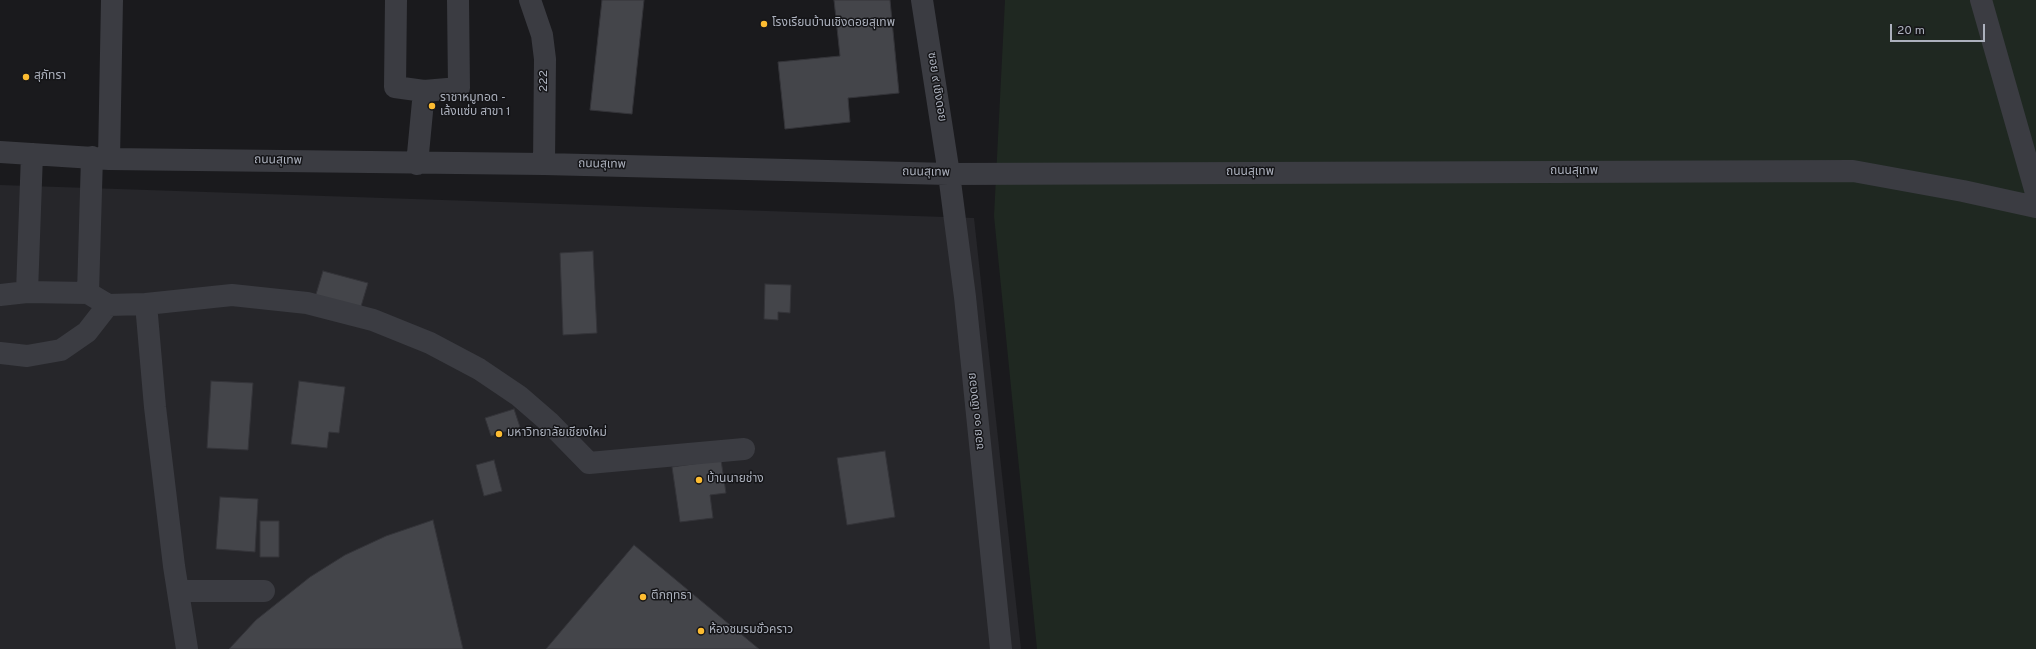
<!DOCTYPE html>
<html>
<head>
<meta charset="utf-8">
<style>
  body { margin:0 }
  #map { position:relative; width:2036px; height:649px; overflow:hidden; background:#1a1a1d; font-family:Overpass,sans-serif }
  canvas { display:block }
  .scale { position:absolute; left:1890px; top:24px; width:95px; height:18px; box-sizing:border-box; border:2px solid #acb1bd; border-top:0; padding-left:5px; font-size:12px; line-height:14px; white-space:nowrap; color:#acb1bd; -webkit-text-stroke:3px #151518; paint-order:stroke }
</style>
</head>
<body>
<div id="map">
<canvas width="2036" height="649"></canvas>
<div class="scale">20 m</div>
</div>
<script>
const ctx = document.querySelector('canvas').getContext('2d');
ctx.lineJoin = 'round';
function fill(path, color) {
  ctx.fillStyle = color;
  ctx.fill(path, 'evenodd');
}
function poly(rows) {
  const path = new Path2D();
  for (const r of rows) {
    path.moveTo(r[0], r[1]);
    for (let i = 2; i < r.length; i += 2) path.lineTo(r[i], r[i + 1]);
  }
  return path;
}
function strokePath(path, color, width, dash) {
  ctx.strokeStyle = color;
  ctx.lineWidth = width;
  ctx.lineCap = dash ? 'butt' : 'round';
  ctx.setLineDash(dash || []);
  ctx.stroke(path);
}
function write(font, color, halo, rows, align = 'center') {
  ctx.font = font + ' Overpass,"Noto Sans Thai",sans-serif';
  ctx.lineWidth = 3;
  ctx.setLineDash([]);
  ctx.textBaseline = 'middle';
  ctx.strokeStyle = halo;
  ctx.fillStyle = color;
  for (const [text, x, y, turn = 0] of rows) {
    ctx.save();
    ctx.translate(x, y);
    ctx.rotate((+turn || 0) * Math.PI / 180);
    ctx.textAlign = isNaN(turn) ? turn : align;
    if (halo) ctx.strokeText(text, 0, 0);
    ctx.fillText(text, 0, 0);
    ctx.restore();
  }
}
fill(poly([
  [0,185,974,218,1021,649,0,649]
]), '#26262a');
fill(poly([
  [1005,0,2036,0,2036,649,1037,649,994,216]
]), '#1f2821');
const building = poly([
  [602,0,644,0,632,114,590,110,602,0],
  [834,0,890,0,899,93,848,98,850,122,785,129,778,62,840,56,834,0],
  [593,251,597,333,563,335,560,253,593,251],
  [323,271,368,283,359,313,314,301,323,271],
  [765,284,791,285,790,313,778,312,778,320,764,319,765,284],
  [211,381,253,383,248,450,207,448,211,381],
  [299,381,345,387,339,433,329,432,327,448,291,444,299,381],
  [514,409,520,427,491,436,485,418,514,409],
  [885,451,895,517,847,525,837,458,885,451],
  [494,460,502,491,484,496,476,465,494,460],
  [721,460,726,493,710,495,713,518,680,522,672,467,721,460],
  [220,497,258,499,255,552,216,549,220,497],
  [433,520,463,649,229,649,256,620,310,577,345,555,386,536,433,520],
  [260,521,279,521,279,557,260,557,260,521],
  [634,545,759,649,546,649,634,545]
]);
fill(building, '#44454a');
strokePath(building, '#343439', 1);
strokePath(poly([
  [396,0,395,87,424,91,459,88,458,0],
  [530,0,542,35,545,59,544,164],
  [922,0,949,174,965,297,1001,649],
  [1981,0,2036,193],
  [0,152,109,159,544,164,949,174,1853,171,1963,191,2036,207],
  [109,159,112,0],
  [417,164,424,91],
  [27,292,32,154],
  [88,293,92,157],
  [0,295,27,292,88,293,108,305,146,304],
  [0,353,27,356,61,350,87,332,108,305],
  [178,591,264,591],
  [187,649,174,566,155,407,146,304,232,295,307,303,373,320,430,343,479,369,519,396,549,422,589,463,744,449]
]), '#3b3c42', 22);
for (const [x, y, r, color] of [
  [764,24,4,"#fdbc31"],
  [26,77,4,"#fdbc31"],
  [432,106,4,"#fdbc31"],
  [499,434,4,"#fdbc31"],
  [699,480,4,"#fdbc31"],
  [643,597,4,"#fdbc31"],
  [701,631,4,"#fdbc31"]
]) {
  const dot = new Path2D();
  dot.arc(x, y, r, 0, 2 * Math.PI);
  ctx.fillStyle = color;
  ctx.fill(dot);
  strokePath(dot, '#151518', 1.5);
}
write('12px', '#acb1bd', '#151518', [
  ["โรงเรียนบ้านเชิงดอยสุเทพ",772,24],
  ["สุภัทรา",34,77],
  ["ราชาหมูทอด -",440,99],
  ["เล้งแซ่บ สาขา 1",440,113],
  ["มหาวิทยาลัยเชียงใหม่",507,434],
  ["บ้านนายช่าง",707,480],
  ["ตึกฤทธา",651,597],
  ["ห้องชมรมชั่วคราว",709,631]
], 'left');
write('12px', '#acb1bd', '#151518', [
  ["222",545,81,-90],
  ["ซอย ๙ เชิงดอย",936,87,81],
  ["ถนนสุเทพ",278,161,1],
  ["ถนนสุเทพ",602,165,1],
  ["ถนนสุเทพ",1574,172],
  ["ถนนสุเทพ",926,173,1],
  ["ถนนสุเทพ",1250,173],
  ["ซอย ๑๐ เชิงดอย",977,411,-96]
]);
</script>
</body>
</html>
